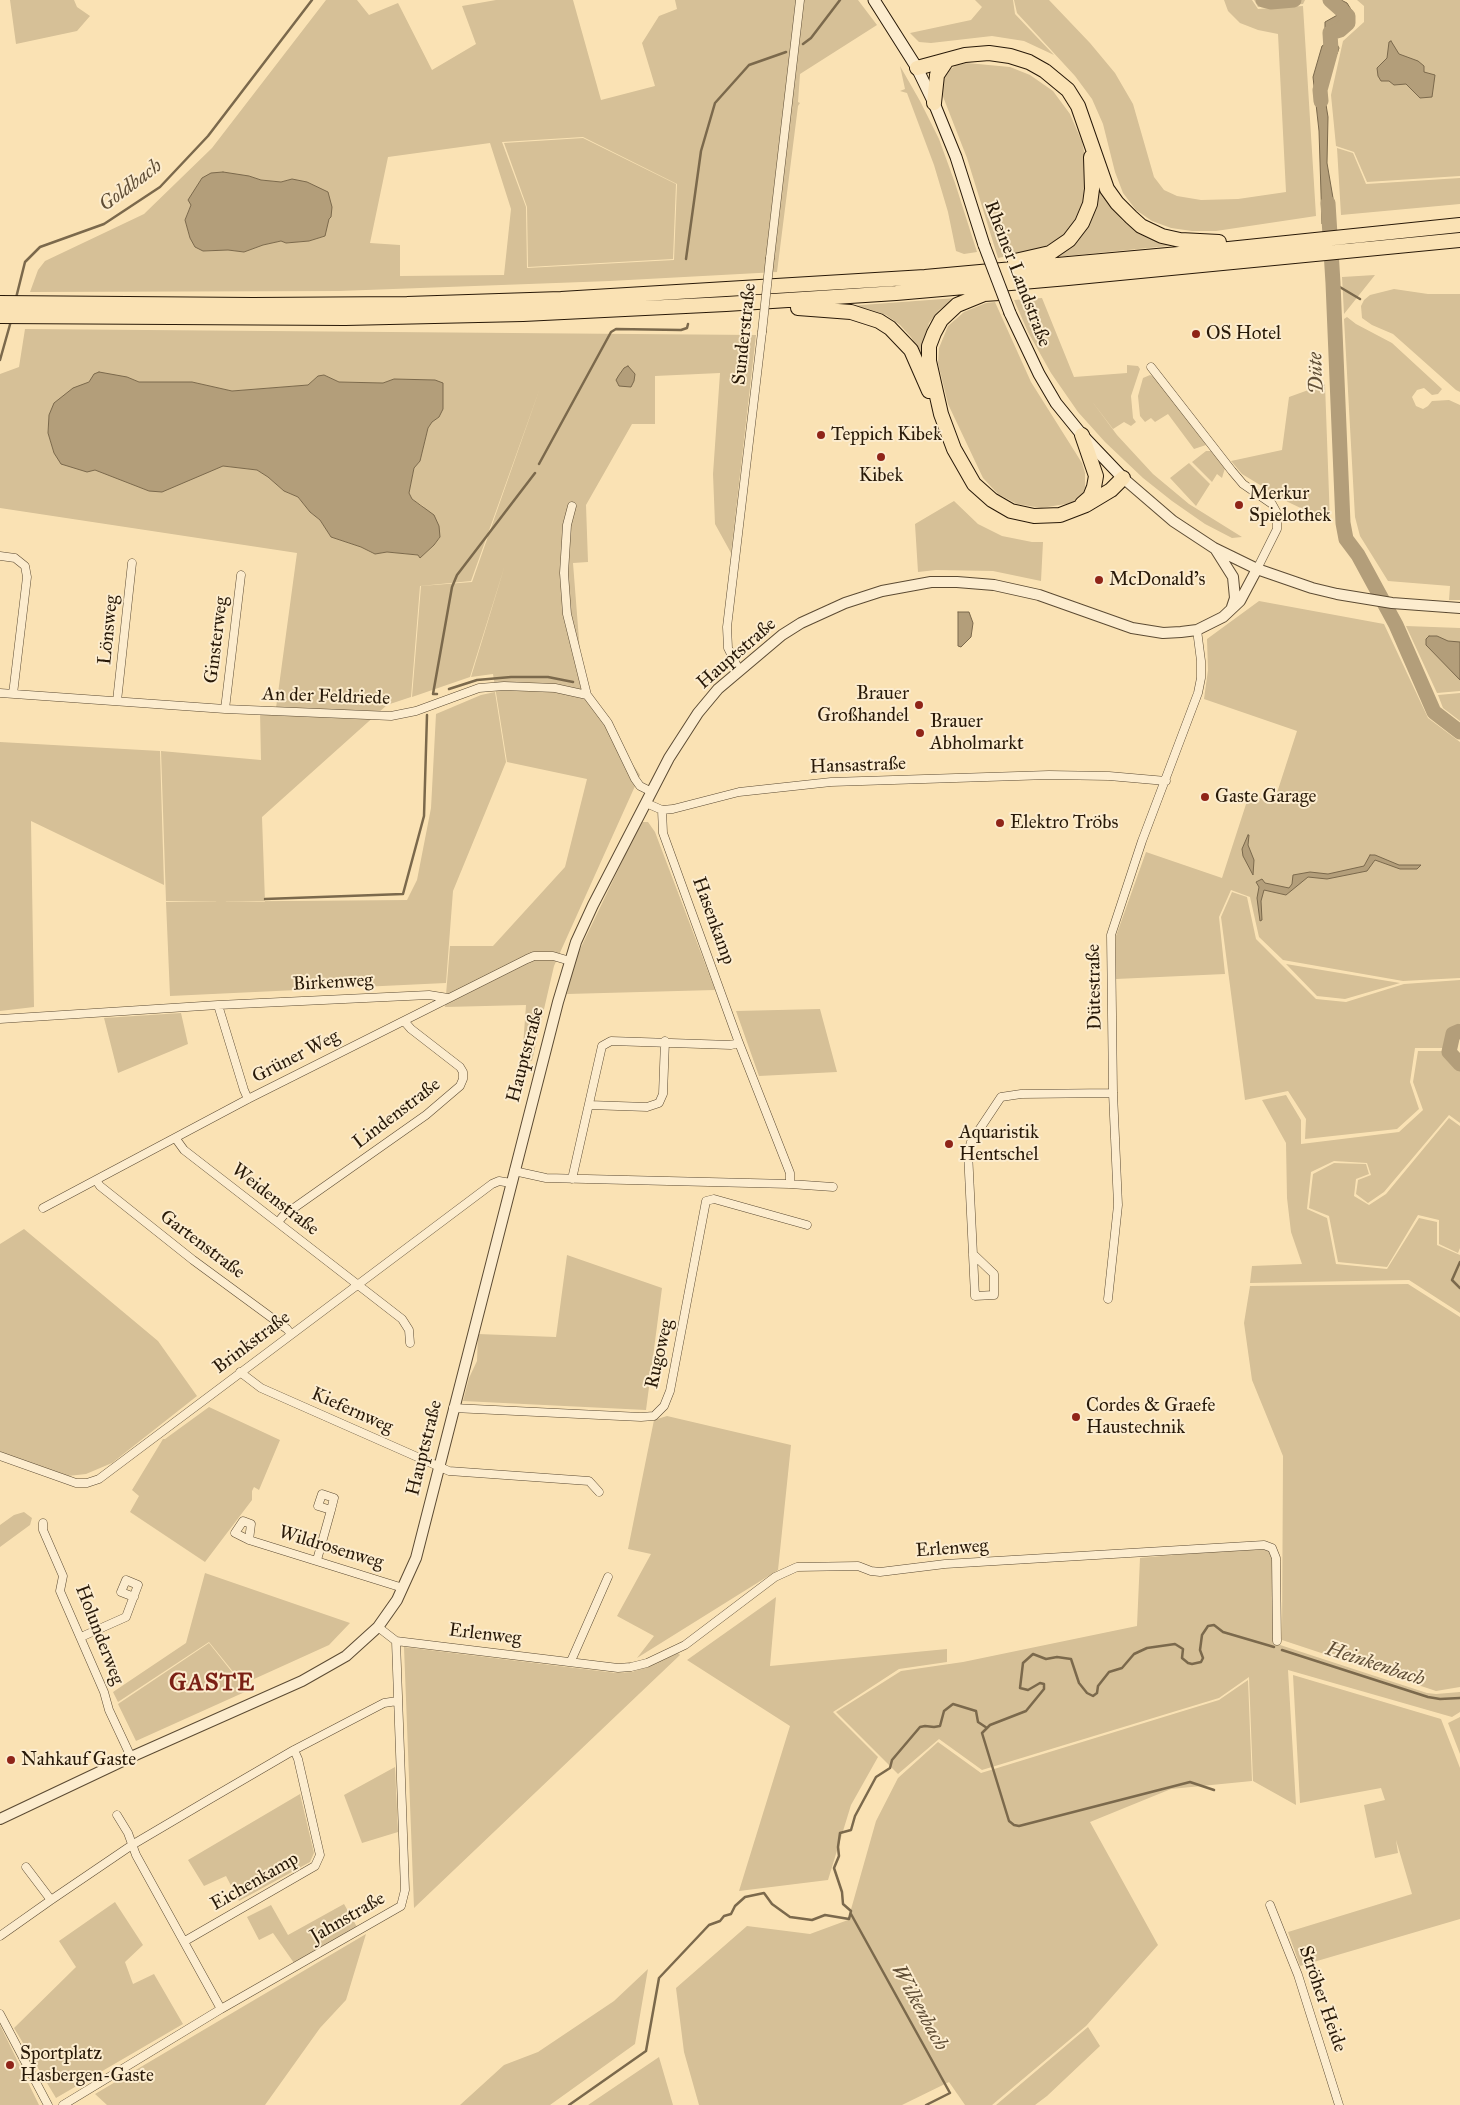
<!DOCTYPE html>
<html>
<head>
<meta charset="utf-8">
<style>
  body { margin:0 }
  canvas { display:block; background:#fae2b4 }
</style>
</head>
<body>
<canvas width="1460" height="2105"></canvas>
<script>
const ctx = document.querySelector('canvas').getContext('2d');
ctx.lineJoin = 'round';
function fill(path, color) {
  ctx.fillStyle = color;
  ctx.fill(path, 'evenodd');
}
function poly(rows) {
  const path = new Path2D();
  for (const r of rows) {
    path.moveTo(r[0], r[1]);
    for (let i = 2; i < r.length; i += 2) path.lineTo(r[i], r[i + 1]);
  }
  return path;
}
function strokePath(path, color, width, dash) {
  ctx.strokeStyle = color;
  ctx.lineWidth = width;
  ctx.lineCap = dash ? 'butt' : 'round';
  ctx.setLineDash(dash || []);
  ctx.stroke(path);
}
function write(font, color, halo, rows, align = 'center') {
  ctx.font = font + ' "IM FELL Great Primer",serif';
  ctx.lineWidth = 4;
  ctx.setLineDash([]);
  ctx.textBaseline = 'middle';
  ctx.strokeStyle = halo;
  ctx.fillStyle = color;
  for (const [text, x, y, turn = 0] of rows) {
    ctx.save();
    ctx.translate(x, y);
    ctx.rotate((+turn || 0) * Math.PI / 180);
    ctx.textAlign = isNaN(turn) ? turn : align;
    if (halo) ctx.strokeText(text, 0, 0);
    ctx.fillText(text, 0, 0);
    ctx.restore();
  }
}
fill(poly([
  [10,0,74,0,77,7,90,16,77,31,16,44],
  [326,0,357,0,369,15,398,3,432,70,476,44,462,6,496,0,573,0,601,100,655,86,642,43,659,16,677,9,675,0,858,0,877,25,800,74,798,102,800,103,798,106,777,272,610,281,339,291,30,292,38,270,45,261,144,214,212,148],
  [583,137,677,184,674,260,527,268,526,207,502,142],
  [490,143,511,209,504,275,400,276,400,245,370,243,388,157],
  [249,176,261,180,281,182,292,179,303,183,325,236,309,241,286,243,281,241,263,245,244,252,228,250,203,251,190,238,185,220,191,205,192,197,202,178],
  [975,0,1013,0,1015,14,1054,55,1024,41,992,36,931,43,919,42,910,33,971,20,982,7],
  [1014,0,1049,0,1090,43,1115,73,1133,104,1154,177,1164,190,1177,196,1201,200,1238,199,1286,192,1278,34,1258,30,1240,23,1228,11,1224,0,1252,0,1258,9,1303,6,1316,216,1216,231,1192,231,1171,228,1152,221,1136,210,1123,193,1115,172,1103,124,1092,99,1075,76,1017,13],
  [1254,0,1305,0,1303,4,1258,7],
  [1357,0,1460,0,1460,176,1367,182,1354,152,1336,146,1331,95,1343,41,1364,22,1364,6],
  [967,63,1010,67,1030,75,1053,91,1070,114,1082,142,1087,165,1087,197,1081,215,1071,229,1063,236,1041,249,998,258,967,158,942,94,943,78,949,70,957,65],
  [900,66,920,101,939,139,955,183,977,252,964,254,956,251,948,212,934,165,907,93,900,91,905,89],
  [583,138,676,184,673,259,528,267,527,207,504,143],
  [1337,148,1353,153,1366,184,1460,178,1460,204,1341,215],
  [1098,184,1109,205,1123,221,1140,234,1159,243,1179,245,1056,257,1075,244,1084,232,1092,217],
  [1375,275,1344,314,1342,277],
  [1394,289,1428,294,1460,294,1460,392,1456,390,1393,334,1372,325,1362,318,1361,306,1364,300,1370,295],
  [956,298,939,310,929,323,924,340,923,356,911,337,900,325,886,315,868,309,848,306],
  [1042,298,1074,377,1127,373,1127,365,1138,366,1140,369,1131,396,1133,418,1136,422,1131,426,1124,422,1113,429,1091,400,1117,435,1153,474,1189,504,1242,537,1232,538,1205,524,1172,501,1143,478,1105,442,1078,412,1051,373,1028,332,1014,300],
  [995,302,1031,382,1082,463,1085,473,1085,487,1082,496,1072,503,1041,508,1017,504,998,494,983,478,948,404,938,363,939,348,948,326,964,312,986,303],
  [1347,317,1356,324,1392,343,1442,389,1438,394,1432,395,1424,388,1417,390,1412,397,1416,406,1423,409,1428,406,1432,401,1449,400,1460,405,1460,600,1449,600,1450,586,1388,581,1360,536,1355,517,1344,319],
  [25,329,756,335,731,553,715,524,713,474,720,373,655,376,655,424,632,424,586,505,588,562,573,563,583,691,640,775,554,966,532,1061,522,1060,526,1005,445,1007,450,946,493,946,565,867,587,779,507,762,493,674,471,677,505,565,470,677,412,697,421,586,472,582,540,388,471,581,420,586,411,697,387,705,262,817,265,902,166,901,161,751,261,760,260,711,276,708,297,553,0,508,0,374,19,367],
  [324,375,339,382,383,383,394,379,435,380,439,417,432,422,428,428,420,461,414,468,409,493,412,499,423,506,440,538,434,545,420,558,418,555,387,552,374,554,361,547,331,537,320,520,310,512,298,497,284,491,268,477,257,470,223,466,149,491,54,453,48,433,49,415,93,378,127,377,139,382,192,382,232,391,308,385,318,376],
  [1150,375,1155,377,1206,445,1194,449,1168,414,1155,422,1151,418,1145,422,1140,416,1138,396,1143,378],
  [1325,384,1330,522,1288,502,1242,474,1231,461,1282,450,1289,397],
  [1206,451,1211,451,1225,468,1222,478,1217,474,1212,482,1192,462],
  [1189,463,1210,484,1196,506,1170,478],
  [954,501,978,524,1002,536,1032,542,1043,542,1041,581,993,571,936,570,918,572,915,524],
  [1259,601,1384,624,1428,718,1460,742,1460,978,1403,981,1283,960,1259,937,1250,897,1231,890,1219,917,1225,974,1116,979,1116,936,1146,852,1222,878,1249,795,1274,802,1297,731,1204,699,1208,670,1207,639],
  [1406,626,1460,628,1460,691,1437,693],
  [495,692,506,762,453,891,446,983,170,996,166,902,407,900,417,880,431,808,436,714,481,695],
  [1460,693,1460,721,1443,708,1438,695],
  [0,742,160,751,164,885,31,821,34,1007,0,1011],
  [641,822,648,822,655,832,715,990,567,994,572,966],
  [1232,892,1247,897,1256,939,1316,999,1346,1002,1404,984,1460,980,1460,1023,1448,1029,1444,1048,1415,1048,1410,1082,1419,1109,1397,1129,1305,1139,1306,1119,1288,1091,1245,1100,1221,917],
  [1286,964,1400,983,1345,999,1317,996],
  [820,1009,837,1072,759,1076,736,1011],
  [181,1013,188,1044,118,1073,104,1018],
  [1418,1051,1457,1051,1460,1055,1460,1123,1449,1115,1384,1192,1368,1203,1356,1194,1358,1180,1371,1175,1367,1163,1334,1161,1311,1172,1307,1209,1327,1218,1336,1264,1387,1269,1419,1218,1437,1222,1437,1245,1460,1255,1460,1313,1409,1280,1250,1283,1252,1266,1302,1264,1291,1232,1287,1198,1286,1143,1262,1100,1286,1095,1301,1120,1301,1144,1399,1132,1423,1110,1413,1082],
  [1449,1118,1460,1126,1460,1248,1458,1253,1439,1244,1439,1220,1418,1215,1387,1267,1338,1262,1329,1216,1309,1208,1313,1174,1334,1163,1366,1164,1369,1174,1356,1179,1354,1196,1369,1205,1386,1194],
  [24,1229,158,1341,197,1396,112,1463,86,1474,68,1476,0,1452,0,1244],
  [567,1255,662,1288,646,1410,463,1401,469,1378,477,1361,478,1334,556,1337],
  [1408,1284,1460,1317,1460,1687,1436,1691,1282,1640,1283,1456,1252,1380,1244,1323,1250,1286],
  [209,1407,280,1440,259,1490,254,1487,252,1491,252,1500,205,1562,130,1512,139,1496,132,1490,163,1439,165,1439],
  [667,1416,791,1445,778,1570,637,1658,654,1636,617,1616,651,1554,628,1549,654,1420],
  [24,1512,32,1518,30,1525,0,1547,0,1525,14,1515],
  [1264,1547,1270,1552,1273,1560,1274,1643,1427,1693,1436,1694,1460,1692,1460,1712,1452,1717,1288,1670,1296,1805,1253,1781,1249,1677,1219,1698,982,1770,939,1739,898,1774,836,1712,901,1671,963,1662,1137,1626,1140,1558],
  [205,1573,350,1623,329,1645,243,1684,209,1642,118,1702,113,1692,186,1643],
  [776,1597,770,1666,947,1649,947,1662,899,1669,833,1712,878,1757,851,1805,828,1880,739,1891,790,1726,687,1660],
  [209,1643,247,1691,136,1741,118,1704],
  [404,1647,616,1673,632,1672,649,1666,678,1653,680,1655,414,1908],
  [1293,1675,1441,1719,1460,1768,1460,1919,1300,1966,1288,1932,1412,1894,1396,1840,1398,1853,1375,1858,1364,1805,1385,1800,1381,1788,1300,1803],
  [1248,1680,1252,1781,1171,1789,1090,1822,1158,1945,1086,2026,992,2105,965,2105,949,2082,902,2105,699,2105,684,2052,676,1988,747,1926,810,1934,848,1920,876,1821,898,1778,938,1742,981,1773,1219,1700],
  [1460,1717,1460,1754,1448,1723],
  [395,1767,398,1832,362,1843,344,1795],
  [300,1794,314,1853,310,1862,239,1901,226,1876,204,1886,188,1860],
  [115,1902,143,1945,125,1962,133,1984,154,1974,183,2024,56,2098,14,2028,76,1967,59,1941],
  [344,1904,357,1927,294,1963,273,1933,259,1940,247,1917,271,1905,288,1935],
  [366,1934,346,2000,320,2028,265,2105,107,2105,95,2094],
  [648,1969,635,2044,550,2105,460,2105,504,2065,538,2052,614,2001],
  [0,2025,39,2105,0,2105],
  [1088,2027,1100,2046,1047,2096,1035,2105,996,2105],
  [659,2057,673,2105,588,2105]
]), '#d6c097');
const water = poly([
  [1327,0,1341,0,1347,3,1352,11,1349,19,1346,23,1335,27,1333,37,1339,48,1337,54,1327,60,1322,80,1328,117,1327,163,1333,198,1332,223,1322,224,1319,131,1313,77,1322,46,1325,44,1325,22,1341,13,1341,9,1327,0],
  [1391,41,1399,54,1418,61,1424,66,1424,72,1435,75,1432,97,1420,98,1406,84,1394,85,1389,81,1381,81,1378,76,1377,68,1387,58,1389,42,1391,41],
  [223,172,249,176,261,180,281,182,292,179,307,182,328,192,332,207,331,217,329,219,325,236,309,241,286,243,281,241,263,245,244,252,228,250,203,251,195,247,190,238,185,220,191,205,188,200,202,178,211,173,223,172],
  [628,366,635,374,634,381,631,387,619,386,616,380,619,375,624,368,628,366],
  [99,372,127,377,139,382,192,382,232,391,308,385,318,376,324,375,339,382,383,383,394,379,435,380,443,383,443,409,439,417,432,422,428,428,420,461,414,468,409,493,412,499,434,515,439,526,440,537,434,545,420,558,418,555,387,552,375,554,361,547,331,537,320,520,310,512,298,497,284,491,268,477,257,470,223,466,162,492,149,491,95,470,87,472,61,464,54,453,48,433,49,415,54,403,73,388,89,382,94,374,99,372],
  [958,612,969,612,973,623,971,637,961,647,958,646,958,612],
  [1429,636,1437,636,1448,641,1460,642,1460,680,1426,645,1426,639,1429,636],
  [1248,835,1249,835,1248,845,1254,860,1253,875,1243,856,1242,849,1248,835],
  [1370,855,1375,855,1399,865,1421,865,1417,869,1400,869,1375,860,1367,871,1327,879,1308,877,1286,895,1264,890,1261,901,1262,920,1260,921,1257,898,1259,887,1256,882,1262,879,1265,883,1289,888,1292,884,1293,875,1310,872,1328,874,1364,866,1370,855]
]);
fill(water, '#b39e7a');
strokePath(water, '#7b694c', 1);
strokePath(poly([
  [803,44,811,38,840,0],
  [686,259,701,151,715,103,749,65,786,52],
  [1333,283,1360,299],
  [16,298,25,262,40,247,104,224,160,187,208,136,312,0],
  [0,360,11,321],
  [539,464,611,332,616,329,681,330,687,328,688,324],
  [449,689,477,680,511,677,548,677,573,682],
  [437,694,433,694,452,587,457,575,535,473],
  [265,899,403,894,424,816,427,715],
  [1460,1262,1452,1280,1460,1288],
  [1282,1650,1428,1697,1440,1699,1460,1698],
  [987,1728,982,1733,1009,1821,1014,1825,1019,1826,1190,1782,1214,1790],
  [851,1914,950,2093,926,2105],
  [569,2105,646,2051,659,1978,709,1925,720,1921,724,1916,731,1914,735,1906,745,1897,764,1893,772,1904,790,1917,812,1920,825,1915,849,1919,851,1911,843,1904,842,1892,834,1868,839,1856,838,1847,840,1833,851,1830,855,1816,876,1777,890,1768,892,1760,920,1727,925,1726,934,1727,940,1726,944,1711,953,1704,976,1711,978,1722,987,1728,990,1725,1026,1711,1044,1689,1044,1684,1040,1683,1028,1690,1020,1688,1023,1663,1033,1654,1046,1659,1057,1657,1071,1659,1079,1683,1087,1693,1093,1696,1097,1693,1098,1686,1109,1672,1122,1668,1134,1654,1147,1648,1175,1644,1183,1649,1182,1658,1188,1663,1192,1664,1201,1662,1203,1658,1200,1650,1202,1635,1208,1626,1214,1625,1223,1632,1274,1647]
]), '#7b694c', 2.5);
strokePath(poly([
  [1263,0,1271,2,1294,0],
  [1321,101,1320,90,1331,50,1330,33,1340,30,1348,23,1348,16,1330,0],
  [1328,203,1333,283,1343,523,1346,539,1358,555,1396,625,1434,712,1460,732],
  [1460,1031,1453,1034,1449,1052,1460,1064]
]), '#b39e7a', 15);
const minor = poly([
  [770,258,800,0],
  [1151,367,1232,471,1243,484,1272,504,1277,513,1277,529,1257,569],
  [572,506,567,525,564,573,567,614,587,695],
  [0,556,15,558,25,566,27,577,13,694],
  [739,670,728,648,727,627,762,332],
  [0,693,225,709,391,716,416,711,479,688,504,686,555,688,587,695,608,723,635,779,640,786,652,792],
  [117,701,132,563],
  [225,709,241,575],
  [646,803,662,810,673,809,739,792,831,782,1049,775,1109,776,1166,781],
  [218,1005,244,1090,248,1099],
  [0,1019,218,1005,429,995,448,998],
  [589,1105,647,1107,659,1103,663,1094,665,1041],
  [176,1139,184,1150,402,1319,409,1330,410,1343],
  [514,1171,546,1178,790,1184,790,1173,739,1043,663,833,662,810],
  [572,1179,602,1046,611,1041,731,1045,739,1043],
  [96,1180,100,1186,193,1260,287,1329,291,1334],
  [790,1184,833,1187],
  [43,1208,248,1099,527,959,534,956,553,956,570,961],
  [278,1222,284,1215,426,1115,460,1086,463,1079,463,1072,460,1067,411,1029,404,1021],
  [973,1254,994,1274,994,1295,975,1296,968,1152,971,1142,1001,1097,1021,1094,1113,1093],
  [1108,1299,1118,1205,1113,1093,1111,935,1142,841,1198,693,1201,678,1201,661,1197,630],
  [240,1372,261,1388,449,1471,589,1481,599,1492],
  [453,1408,641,1417,654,1416,664,1406,670,1391,706,1201,714,1199,807,1225],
  [0,1456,76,1483,87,1483,99,1479,492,1184,499,1181,511,1183],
  [43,1523,43,1530,63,1576,60,1591,104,1692,109,1710,131,1757],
  [249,1540,251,1524,243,1521,235,1533,249,1540,403,1588],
  [317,1560,331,1510,334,1498,322,1494,318,1506,331,1510],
  [81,1637,126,1617,138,1585,126,1580,121,1592,134,1597],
  [396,1641,618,1668,631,1667,647,1663,685,1645,775,1577,797,1567,858,1566,871,1571,880,1572,945,1564,1264,1545,1272,1548,1276,1558,1277,1641],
  [571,1661,608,1577],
  [117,1815,128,1833,136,1855,221,2009],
  [26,1867,51,1900],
  [1270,1905,1298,1975,1339,2105],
  [0,1936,51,1900,132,1845,210,1799,294,1750,384,1703,397,1701],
  [185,1941,315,1866,320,1855,298,1759,294,1750],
  [0,2014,48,2105],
  [63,2105,221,2009,401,1906,405,1890,396,1641,378,1627]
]);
const tertiary = poly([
  [1123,478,1173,521,1214,548,1257,569,1312,588,1337,594,1392,603,1460,608],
  [1216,550,1233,577,1235,598,1232,607],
  [0,1819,131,1757,302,1681,346,1656,378,1627,397,1600,416,1558,558,1002,576,942,593,905,669,758,698,713,718,689,782,635,801,623,845,603,882,591,931,582,957,582,994,585,1039,595,1132,628,1163,633,1181,632,1197,630,1223,617,1240,601,1257,569]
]);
const secondary = poly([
  [874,0,917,68,934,103,956,157,984,245],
  [1010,313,1039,374,1056,403,1082,435,1123,478]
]);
const motorway = poly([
  [917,68,965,55,989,53,1010,56,1029,62,1045,71,1068,90,1078,106,1107,189,1117,203,1131,217,1141,226,1162,236,1180,240,1219,242],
  [934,103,937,75,947,60],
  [1015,261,1050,253,1069,240,1082,223,1090,204,1092,189,1091,157],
  [999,293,984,294,957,305,941,320,934,333,929,346,929,361,941,414,954,449,974,484,992,500,1011,511,1034,516,1060,515,1086,505,1111,490,1123,478],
  [0,303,253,305,407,304,561,299,925,277,1190,253,1460,225],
  [798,308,851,312,879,321,890,328,911,350,929,391],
  [0,316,345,318,523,314,726,304,896,293,1068,278,1460,240],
  [1082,435,1096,476,1094,487,1090,497,1082,504]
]);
strokePath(minor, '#5c4b33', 9);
strokePath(tertiary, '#5c4b33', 12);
strokePath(secondary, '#281908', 13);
strokePath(motorway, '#281908', 16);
strokePath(minor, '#fcecce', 8);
strokePath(tertiary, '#fcecce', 10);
strokePath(secondary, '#fcecce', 11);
strokePath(motorway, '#fae2b4', 14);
const minorBridge = poly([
  [762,332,770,258]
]);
const secondaryBridge = poly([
  [984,245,1010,313]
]);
strokePath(minorBridge, '#5c4b33', 9, []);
strokePath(secondaryBridge, '#281908', 13, []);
strokePath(minorBridge, '#fcecce', 8);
strokePath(secondaryBridge, '#fcecce', 11);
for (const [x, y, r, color] of [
  [1196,334,5,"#8f2418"],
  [821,435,5,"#8f2418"],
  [881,457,5,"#8f2418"],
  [1239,505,5,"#8f2418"],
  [1099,580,5,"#8f2418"],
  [919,705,5,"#8f2418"],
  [920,733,5,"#8f2418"],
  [1205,797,5,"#8f2418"],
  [1000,823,5,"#8f2418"],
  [949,1144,5,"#8f2418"],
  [1076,1417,5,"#8f2418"],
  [11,1760,5,"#8f2418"],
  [10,2065,5,"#8f2418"]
]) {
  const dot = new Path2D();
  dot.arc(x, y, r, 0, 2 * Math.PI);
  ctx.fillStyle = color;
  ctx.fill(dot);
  strokePath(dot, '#fcecce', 2);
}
write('19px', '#281908', '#fcecce', [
  ["Rheiner Landstraße",1017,274,69],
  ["Sunderstraße",745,334,-84],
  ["Lönsweg",109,630,-84],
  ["Ginsterweg",217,640,-83],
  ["Hauptstraße",737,654,-41],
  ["An der Feldriede",326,697,2],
  ["Hansastraße",858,766,-2],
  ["Hasenkamp",713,921,70],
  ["Birkenweg",333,983,-3],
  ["Dütestraße",1095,987,-91],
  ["Hauptstraße",526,1055,-75],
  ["Grüner Weg",296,1057,-27],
  ["Lindenstraße",397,1114,-37],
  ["Weidenstraße",275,1200,38],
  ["Gartenstraße",202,1245,37],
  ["Brinkstraße",252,1343,-37],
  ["Rugoweg",660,1354,-77],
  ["Kiefernweg",352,1411,24],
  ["Hauptstraße",425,1448,-76],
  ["Wildrosenweg",331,1548,17],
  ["Erlenweg",952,1549,-4],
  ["Holunderweg",99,1635,69],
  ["Erlenweg",485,1635,7],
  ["Eichenkamp",255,1882,-30],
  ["Jahnstraße",348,1918,-30],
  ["Ströher Heide",1322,1999,71]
]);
write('19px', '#281908', '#fcecce', [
  ["OS Hotel",1206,334],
  ["Teppich Kibek",831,435],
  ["Kibek",881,476,"center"],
  ["Merkur",1249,494],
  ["Spielothek",1249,516],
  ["McDonald's",1109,580],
  ["Brauer",909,694,"right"],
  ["Großhandel",909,716,"right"],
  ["Brauer",930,722],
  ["Abholmarkt",930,744],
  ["Gaste Garage",1215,797],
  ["Elektro Tröbs",1010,823],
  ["Aquaristik",959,1133],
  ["Hentschel",959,1155],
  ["Cordes & Graefe",1086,1406],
  ["Haustechnik",1086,1428],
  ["Nahkauf Gaste",21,1760],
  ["Sportplatz",20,2054],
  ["Hasbergen-Gaste",20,2076]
], 'left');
write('italic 20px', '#604e36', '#fcecce', [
  ["Goldbach",131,186,-37],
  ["Düte",1317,373,-92],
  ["Heinkenbach",1375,1665,18],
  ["Wilkenbach",919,2008,61]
]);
ctx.letterSpacing = '1px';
write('bold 24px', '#7a1f14', '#fcecce', [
  ["GASTE",212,1684]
]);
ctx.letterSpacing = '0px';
</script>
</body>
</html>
